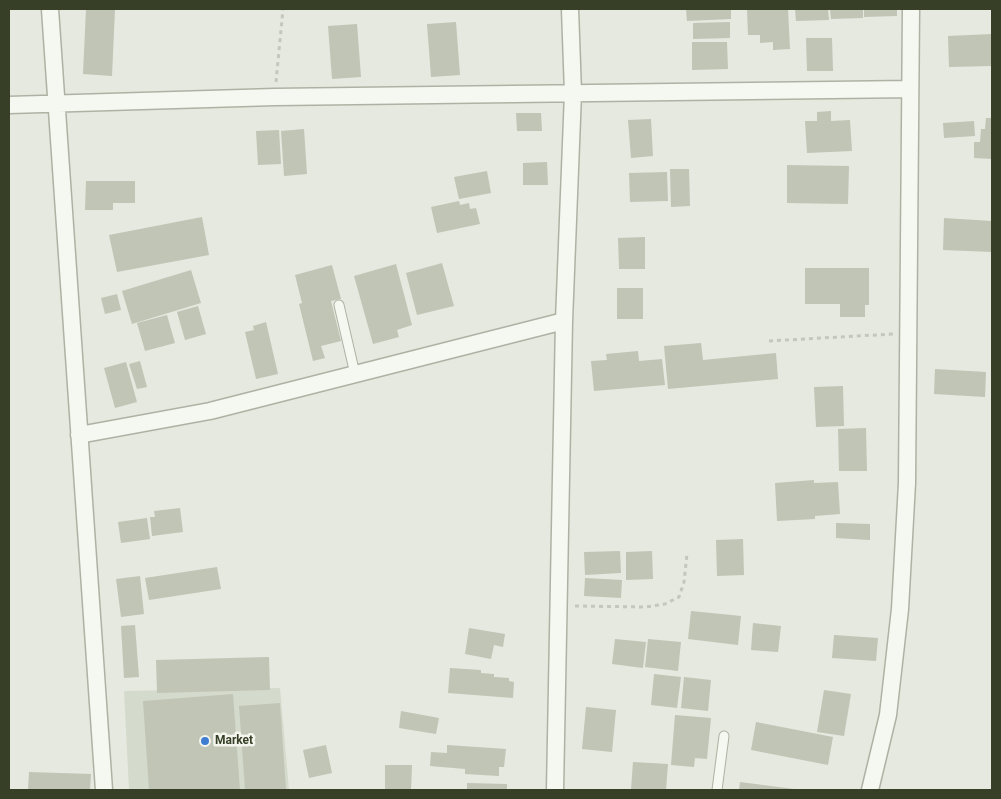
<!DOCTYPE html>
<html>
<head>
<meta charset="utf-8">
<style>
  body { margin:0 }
  #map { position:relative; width:1001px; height:799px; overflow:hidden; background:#e5e9df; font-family:Roboto,sans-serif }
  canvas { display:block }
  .frame { position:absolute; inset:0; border:10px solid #374027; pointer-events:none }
</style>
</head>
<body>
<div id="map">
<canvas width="1001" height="799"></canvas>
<div class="frame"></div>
</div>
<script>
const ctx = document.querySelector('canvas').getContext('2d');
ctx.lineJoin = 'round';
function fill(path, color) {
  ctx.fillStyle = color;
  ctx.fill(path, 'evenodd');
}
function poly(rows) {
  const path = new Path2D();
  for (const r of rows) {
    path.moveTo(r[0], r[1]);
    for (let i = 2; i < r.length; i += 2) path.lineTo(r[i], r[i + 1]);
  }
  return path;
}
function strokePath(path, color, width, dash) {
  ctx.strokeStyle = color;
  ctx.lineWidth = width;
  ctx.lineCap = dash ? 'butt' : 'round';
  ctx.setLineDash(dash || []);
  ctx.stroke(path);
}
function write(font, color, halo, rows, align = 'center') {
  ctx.font = font + ' Roboto,sans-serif';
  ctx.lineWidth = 5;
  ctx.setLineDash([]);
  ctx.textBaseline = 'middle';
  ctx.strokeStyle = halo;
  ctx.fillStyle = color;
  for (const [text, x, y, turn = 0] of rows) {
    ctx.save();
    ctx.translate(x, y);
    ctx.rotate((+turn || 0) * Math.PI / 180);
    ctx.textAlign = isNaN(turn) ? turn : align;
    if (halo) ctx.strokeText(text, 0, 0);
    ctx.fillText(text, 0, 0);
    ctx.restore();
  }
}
fill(poly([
  [280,688,289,790,129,790,124,691]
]), '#d5dbcc');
fill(poly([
  [86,9,115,9,112,76,83,74],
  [686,9,731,9,731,19,687,21],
  [747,9,788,9,790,49,773,50,773,42,760,43,760,35,748,35],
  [795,9,828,9,829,20,796,21],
  [830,9,863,9,863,18,831,19],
  [864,9,897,9,897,16,864,17],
  [456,22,460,75,431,77,427,24],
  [730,22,730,38,693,39,693,23],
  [357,24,361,77,332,79,328,26],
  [992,34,992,66,949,67,948,36],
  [806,38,832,38,833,71,807,71],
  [692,42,727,42,728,69,692,70],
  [831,111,831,121,850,120,852,151,807,153,805,121,817,121,817,112],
  [516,113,541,113,542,131,517,131],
  [986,118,992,118,992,159,974,158,974,142,980,142,981,129,985,129],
  [651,119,653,156,631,158,628,120],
  [974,121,975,136,944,138,943,123],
  [304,129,307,174,284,176,281,131],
  [279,130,281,164,258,165,256,131],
  [547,162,548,185,523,185,523,163],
  [787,165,849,166,848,204,787,203],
  [670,169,689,169,690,206,671,207],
  [487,171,491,193,459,199,454,177],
  [667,172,668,201,630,202,629,173],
  [86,181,135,181,135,203,113,203,113,210,85,210],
  [459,201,460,205,469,203,470,209,476,208,480,224,437,233,431,207],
  [202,217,209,255,117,272,109,235],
  [944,218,992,221,992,252,943,250],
  [645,237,645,269,619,269,618,238],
  [442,263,454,306,417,315,406,273],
  [396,264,412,325,397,330,399,337,373,344,354,276],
  [332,265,341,299,331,301,341,341,321,346,325,358,313,361,299,304,302,303,295,275],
  [805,268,869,268,869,305,865,305,865,317,840,317,840,304,805,304],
  [191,270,201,303,132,324,122,291],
  [617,288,643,288,643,319,617,319],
  [117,294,121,310,105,314,101,298],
  [198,306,206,334,185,340,177,312],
  [167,315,175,343,145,351,137,323],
  [266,322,278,374,256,379,245,332,254,330,253,326],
  [701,343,703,360,776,353,778,379,668,389,664,346],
  [638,351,639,361,662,359,665,385,594,391,591,361,607,360,606,354],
  [140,361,147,387,137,389,129,364],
  [126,362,137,402,115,408,104,368],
  [935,369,986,372,985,397,934,394],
  [843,386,844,426,816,427,814,387],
  [866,428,867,471,839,471,838,429],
  [814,480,814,483,838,482,840,514,815,516,815,519,777,521,775,483],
  [180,508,183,532,152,536,150,517,155,517,154,511],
  [147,518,150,539,121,543,118,522],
  [836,523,870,524,870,540,836,538],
  [743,539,744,575,717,576,716,540],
  [620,551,621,573,585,575,584,552],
  [652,551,653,579,626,580,626,552],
  [217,567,221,589,149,600,145,578],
  [140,576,144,614,121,617,116,579],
  [585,578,622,580,621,598,584,596],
  [691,611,741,616,738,645,688,639],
  [753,623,781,626,778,652,751,650],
  [135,625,139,677,124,678,121,626],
  [469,628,505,634,503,647,494,645,491,659,465,654],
  [834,635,878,638,876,661,832,658],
  [615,639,646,642,643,668,612,664],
  [648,639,681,642,678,671,645,667],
  [269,657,270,690,157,693,156,660],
  [450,668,481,670,481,673,494,674,494,677,509,678,509,681,514,682,513,698,448,693],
  [654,674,681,677,677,708,651,705],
  [684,677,711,680,708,711,681,708],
  [824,690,851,694,844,736,817,732],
  [233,694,240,790,149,790,143,701],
  [280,703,286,790,245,790,239,706],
  [586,707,616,710,612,752,582,749],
  [401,711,439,718,436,734,399,728],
  [675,715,711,718,707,759,695,758,694,767,671,765],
  [756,722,833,737,828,765,751,750],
  [326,745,332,773,309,778,303,750],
  [447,745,506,749,504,767,499,767,499,776,465,774,465,769,430,766,431,752,447,753],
  [633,762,668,764,666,790,631,790],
  [385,765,412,765,411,790,385,790],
  [29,772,91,774,90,790,28,790],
  [740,782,794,789,794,790,739,790],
  [467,783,507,784,507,790,467,790]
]), '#c0c5b6');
const lane = poly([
  [339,305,355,374],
  [717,790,724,736]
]);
const street = poly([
  [50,9,104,790],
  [9,105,275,97,910,89],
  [79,435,210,411,564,321],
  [555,790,564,321,573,93,570,9],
  [870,790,888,715,900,609,907,483,911,9]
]);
strokePath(lane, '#adb3a4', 11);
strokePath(street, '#adb3a4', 19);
strokePath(poly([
  [276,82,283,9],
  [769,341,893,334],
  [575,606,646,607,665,604,679,597,684,582,687,554]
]), '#c4c7bc', 3, [4, 4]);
strokePath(lane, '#f5f7f1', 9);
strokePath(street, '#f5f7f1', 16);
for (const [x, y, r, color] of [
  [205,741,5,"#3f7dd3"]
]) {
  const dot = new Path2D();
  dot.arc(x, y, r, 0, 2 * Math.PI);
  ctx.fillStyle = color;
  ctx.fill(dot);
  strokePath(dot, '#f4f6ee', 2);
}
write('bold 12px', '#374027', '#f4f6ee', [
  ["Market",215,741]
], 'left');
</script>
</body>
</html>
